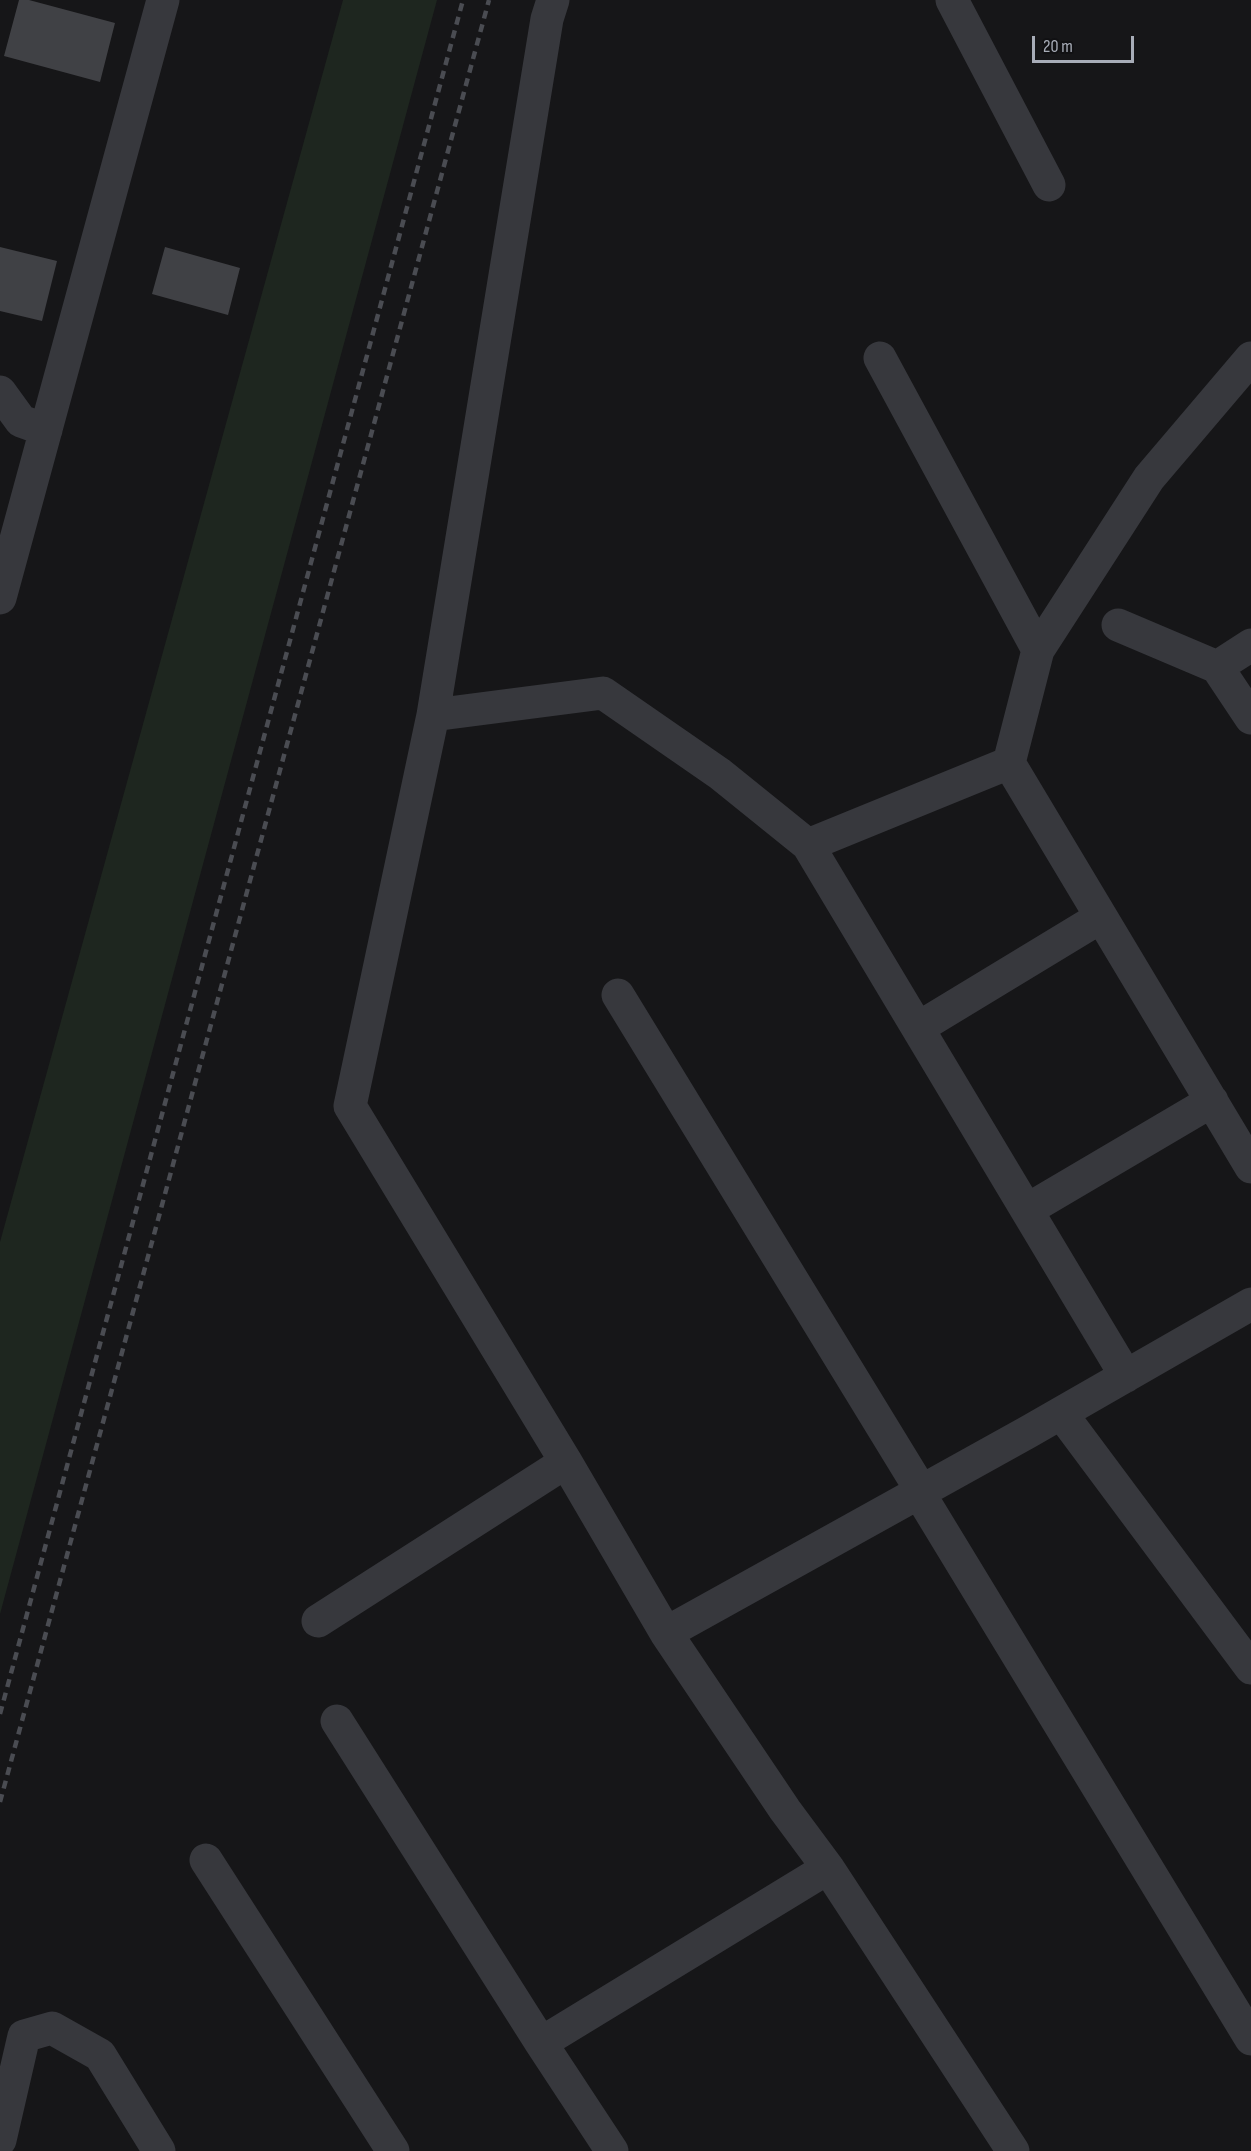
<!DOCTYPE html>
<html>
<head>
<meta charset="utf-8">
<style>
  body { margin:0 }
  #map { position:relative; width:1251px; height:2151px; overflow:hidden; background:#161618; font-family:"Sofia Sans Condensed",sans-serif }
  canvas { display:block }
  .scale { position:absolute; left:1032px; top:36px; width:102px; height:27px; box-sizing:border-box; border:3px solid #a8adb8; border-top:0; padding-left:8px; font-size:18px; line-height:21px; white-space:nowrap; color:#a8adb8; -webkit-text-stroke:4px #111113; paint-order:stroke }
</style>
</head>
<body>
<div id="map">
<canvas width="1251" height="2151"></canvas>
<div class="scale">20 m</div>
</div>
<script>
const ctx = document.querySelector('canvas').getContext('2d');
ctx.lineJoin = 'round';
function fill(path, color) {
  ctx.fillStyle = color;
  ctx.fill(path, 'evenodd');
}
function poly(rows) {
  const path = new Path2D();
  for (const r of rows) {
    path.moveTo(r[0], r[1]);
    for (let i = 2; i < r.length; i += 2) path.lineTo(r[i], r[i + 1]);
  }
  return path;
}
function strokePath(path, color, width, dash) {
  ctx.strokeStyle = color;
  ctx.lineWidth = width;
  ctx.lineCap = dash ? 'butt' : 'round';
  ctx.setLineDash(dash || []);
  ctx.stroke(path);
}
fill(poly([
  [343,0,437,0,0,1614,0,1242]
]), '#1e261f');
fill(poly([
  [19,0,29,0,115,23,100,82,4,56],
  [0,247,57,261,42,321,0,311],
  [165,247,240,268,228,315,152,294]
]), '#404145');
strokePath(poly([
  [553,0,547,19,433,715,350,1106,566,1462,666,1633,785,1810,828,1868,1013,2151],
  [952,0,1049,185],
  [880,358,1038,650],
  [1251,358,1149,478,1038,650,1009,763,1251,1167],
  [0,392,21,421,46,430],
  [0,598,163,0],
  [1118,625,1217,667,1251,718],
  [1217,667,1251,645],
  [433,715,603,693,720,774,808,845,1009,763],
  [808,845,1126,1376],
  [618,995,919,1487,919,1493,1251,2039],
  [918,1028,1101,917],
  [1027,1210,1212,1101],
  [1061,1413,1251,1668],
  [318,1621,566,1462],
  [666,1633,1028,1432,1251,1304],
  [337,1721,541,2043,612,2151],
  [206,1860,393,2151],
  [541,2043,828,1868],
  [0,2140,24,2036,52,2028,100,2055,159,2151]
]), '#37383d', 33);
strokePath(poly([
  [0,1714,463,0],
  [0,1802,489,0]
]), '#4a4c52', 4.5, [8, 6]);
</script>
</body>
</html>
